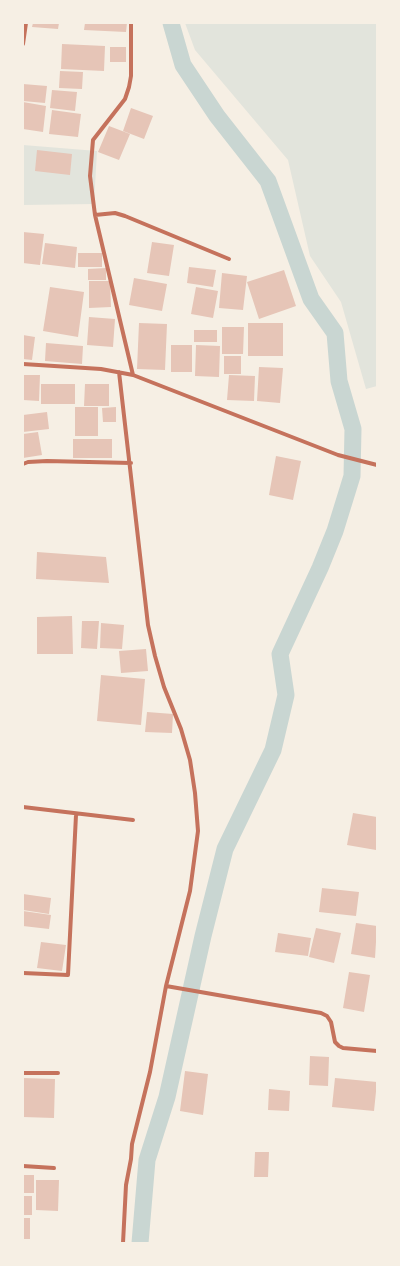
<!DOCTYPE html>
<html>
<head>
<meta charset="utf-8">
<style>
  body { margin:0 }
  #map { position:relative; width:400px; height:1266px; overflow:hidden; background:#f6efe4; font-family:Roboto,sans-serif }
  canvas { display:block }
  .frame { position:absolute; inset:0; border:24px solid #f6efe4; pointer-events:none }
</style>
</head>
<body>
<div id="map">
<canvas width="400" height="1266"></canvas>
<div class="frame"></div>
</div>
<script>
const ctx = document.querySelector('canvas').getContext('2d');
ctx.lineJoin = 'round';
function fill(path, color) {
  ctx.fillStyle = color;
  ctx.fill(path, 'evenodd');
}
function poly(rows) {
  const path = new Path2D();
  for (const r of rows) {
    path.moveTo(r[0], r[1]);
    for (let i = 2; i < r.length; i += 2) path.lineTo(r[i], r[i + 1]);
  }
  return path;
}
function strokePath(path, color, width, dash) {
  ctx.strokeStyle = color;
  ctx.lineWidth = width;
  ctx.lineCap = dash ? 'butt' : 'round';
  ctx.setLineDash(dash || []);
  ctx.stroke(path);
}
fill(poly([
  [185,23,377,23,377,386,366,389,341,302,310,256,288,160,195,50],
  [23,145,97,151,94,204,23,205]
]), '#e2e4dc');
strokePath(poly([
  [140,1243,147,1160,167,1097,203,936,225,849,273,750,286,695,280,654,320,568,335,531,352,476,353,429,339,381,335,333,311,299,268,181,217,116,183,65,171,23]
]), '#c9d6d2', 17);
fill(poly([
  [33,23,59,23,58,29,32,27],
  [85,23,127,23,126,32,84,30],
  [62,44,105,46,104,71,61,69],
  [110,47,126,47,126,62,110,62],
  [60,71,83,72,82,89,59,88],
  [23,84,47,86,45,103,23,101],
  [52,90,77,92,75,111,50,108],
  [23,102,46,106,43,132,23,129],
  [131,108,153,116,144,139,123,131],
  [52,110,81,114,78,137,49,134],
  [109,126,130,134,119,160,98,152],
  [37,150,72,154,70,175,35,171],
  [23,232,44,234,40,265,23,263],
  [152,242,174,245,169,276,147,273],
  [45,243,77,247,75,268,42,264],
  [78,253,102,253,102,267,78,267],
  [189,267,216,270,213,287,187,283],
  [106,268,106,280,88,280,88,269],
  [284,270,296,306,259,319,247,282],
  [222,273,247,276,243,310,219,308],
  [134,278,167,284,162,311,129,305],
  [89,281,110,281,111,307,89,308],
  [50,287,84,292,78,337,43,331],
  [196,287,218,291,213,318,191,314],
  [89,317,115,319,113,347,87,345],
  [139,323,167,324,165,370,137,369],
  [248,323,283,323,283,356,248,356],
  [222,327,244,327,243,354,222,354],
  [194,330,217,330,217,342,194,342],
  [23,335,35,337,32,360,23,359],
  [46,343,83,346,82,364,45,361],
  [171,345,192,345,192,372,171,372],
  [196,345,220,346,219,377,195,376],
  [224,356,241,356,241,374,224,374],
  [259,367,283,368,280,403,257,401],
  [23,375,40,375,39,401,23,400],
  [229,375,255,376,254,401,227,400],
  [41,384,75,384,75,404,41,404],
  [85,384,109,384,109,406,84,406],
  [75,407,98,407,98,436,75,436],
  [116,407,116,422,103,422,102,408],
  [47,412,49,429,23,432,23,415],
  [38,432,42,455,23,458,23,434],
  [73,439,112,439,112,458,73,458],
  [276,456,301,461,293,500,269,495],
  [37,552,106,557,109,583,36,579],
  [72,616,73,654,37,654,37,617],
  [82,621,99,621,97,649,81,648],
  [101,623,124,625,122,649,100,648],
  [146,649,148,671,121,673,119,651],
  [101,675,145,679,141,725,97,721],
  [147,712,173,714,172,733,145,732],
  [353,813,377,817,376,850,347,845],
  [322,888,359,892,356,916,319,912],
  [23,894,51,898,49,914,23,910],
  [23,911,51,915,49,929,23,926],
  [356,923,377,926,375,958,351,954],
  [316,928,341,933,334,963,309,957],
  [278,933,311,938,308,956,275,952],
  [41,942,66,945,62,971,37,968],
  [349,972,370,975,364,1012,343,1008],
  [310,1056,329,1057,328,1086,309,1085],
  [185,1071,208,1074,203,1115,180,1111],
  [23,1078,55,1079,54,1118,23,1117],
  [335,1078,377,1082,374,1111,332,1107],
  [269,1089,290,1091,289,1111,268,1110],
  [255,1152,269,1152,268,1177,254,1177],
  [23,1175,34,1175,34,1193,23,1193],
  [36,1180,59,1180,58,1211,36,1210],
  [23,1196,32,1196,32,1215,23,1215],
  [23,1218,30,1218,30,1239,23,1239]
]), '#e6c5b7');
strokePath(poly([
  [131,23,131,76,129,87,125,99,93,140,90,176,95,215,133,375],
  [23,44,26,23],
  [95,215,115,213,125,216,229,259],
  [23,364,101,369,133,375,338,455,377,465],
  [119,372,148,625,155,656,164,687,181,729,190,760,195,793,198,831,190,891,166,986,150,1072,132,1144,131,1159,126,1185,123,1243],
  [23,464,28,462,47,461,131,463],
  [23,807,133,820],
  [23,973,68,975,76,815],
  [166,986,321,1013,327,1016,331,1022,335,1042,339,1046,343,1048,377,1051],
  [23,1073,58,1073],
  [23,1166,54,1168]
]), '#c5725c', 4);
</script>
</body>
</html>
